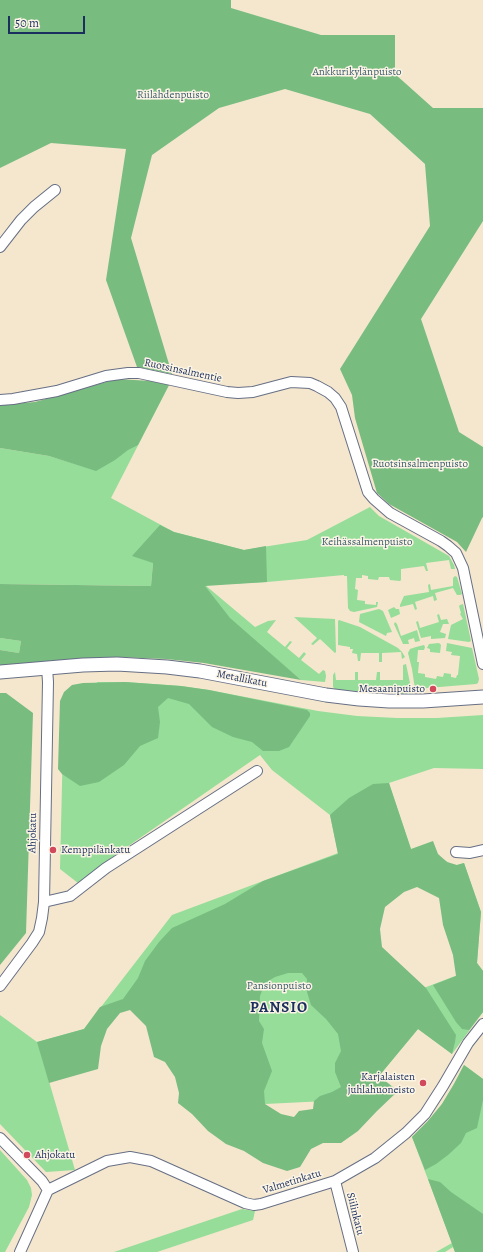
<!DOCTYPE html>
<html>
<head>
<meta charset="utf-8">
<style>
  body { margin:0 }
  #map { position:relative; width:483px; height:1252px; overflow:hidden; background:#f4e7cd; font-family:Alegreya,serif }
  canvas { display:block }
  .scale { position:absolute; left:8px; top:16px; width:77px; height:18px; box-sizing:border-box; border:2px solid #1b2f5e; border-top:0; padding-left:5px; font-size:12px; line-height:14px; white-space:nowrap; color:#1b2f5e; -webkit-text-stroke:3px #fcf5e5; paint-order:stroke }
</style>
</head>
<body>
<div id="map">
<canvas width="483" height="1252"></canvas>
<div class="scale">50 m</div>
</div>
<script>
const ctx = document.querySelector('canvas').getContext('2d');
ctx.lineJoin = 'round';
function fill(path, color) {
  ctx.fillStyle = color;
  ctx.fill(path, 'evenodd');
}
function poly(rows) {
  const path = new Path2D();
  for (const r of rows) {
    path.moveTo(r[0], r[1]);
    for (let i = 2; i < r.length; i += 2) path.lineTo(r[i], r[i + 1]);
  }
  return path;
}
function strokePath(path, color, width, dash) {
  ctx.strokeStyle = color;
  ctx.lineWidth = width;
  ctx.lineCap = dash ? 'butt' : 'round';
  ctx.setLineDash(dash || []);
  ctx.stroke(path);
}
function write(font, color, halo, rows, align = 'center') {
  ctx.font = font + ' Alegreya,serif';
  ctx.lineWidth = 3;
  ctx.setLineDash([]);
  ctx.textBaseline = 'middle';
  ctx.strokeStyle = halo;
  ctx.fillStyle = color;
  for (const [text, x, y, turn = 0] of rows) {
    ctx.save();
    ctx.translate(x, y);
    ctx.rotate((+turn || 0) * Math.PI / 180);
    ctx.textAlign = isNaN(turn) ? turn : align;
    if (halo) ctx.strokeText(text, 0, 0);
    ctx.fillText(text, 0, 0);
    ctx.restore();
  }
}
fill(poly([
  [151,381,169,385,111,498,174,532,244,550,307,540,370,507,379,516,449,556,454,565,455,569,451,569,449,560,426,563,428,571,426,571,424,566,401,569,401,580,400,581,390,580,389,577,379,577,378,580,368,579,368,576,362,575,362,578,356,578,355,589,358,590,357,600,365,601,365,604,376,605,376,602,378,602,377,607,354,612,350,611,348,608,347,576,344,576,344,575,267,582,205,585,255,627,268,621,276,620,267,632,285,647,290,641,292,642,287,648,299,658,304,652,306,654,301,660,319,674,323,670,325,671,326,676,325,682,301,680,141,546,153,563,151,586,0,584,0,448,49,456,95,470],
  [455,576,457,577,462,594,460,595,457,595,453,588,435,593,437,600,434,601,433,596,415,602,417,609,415,610,413,604,400,607,400,605,404,596,429,592,428,585,430,584,431,590,453,586,453,578],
  [463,604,471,641,469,642,448,639,451,625,463,619,460,614,461,613,459,606,460,605],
  [394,607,396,609,399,609,400,614,391,618,388,610],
  [379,609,383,611,392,632,387,633,386,636,359,622,360,614],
  [439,614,441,620,447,619,449,624,443,624,440,632,446,634,445,638,431,639,431,636,421,638,416,622,418,621,420,628,439,622,437,615],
  [294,617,335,619,336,652,335,653,320,639,313,645,311,644,317,638],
  [339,620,360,627,398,648,402,652,405,657,402,659,401,652,382,653,382,662,379,662,379,653,361,653,360,661,358,661,357,654,352,653,353,649,350,649,350,647,338,645,338,621],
  [395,622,397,624,401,636,417,630,420,641,415,642,414,638,408,640,409,644,403,644,394,624],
  [0,638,21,641,19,653,0,650],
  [439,643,441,645,440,653,430,652,430,649,427,648,429,644],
  [447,643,472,648,479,679,478,683,476,684,415,689,412,669,408,653,410,649,416,647,424,645,425,647,424,650,418,650,417,662,419,662,418,673,425,674,425,677,436,679,437,676,443,677,444,673,451,674,451,677,456,678,457,675,458,675,460,656,451,655,452,652,446,651],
  [406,664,410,683,411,694,338,690,335,689,333,687,333,675,335,672,336,680,355,680,355,672,358,672,358,680,376,680,377,672,380,672,380,680,403,680,403,665],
  [98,682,125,682,181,686,209,690,318,711,357,716,397,718,437,718,483,715,483,769,434,768,389,783,411,849,443,859,452,865,457,865,464,863,481,912,477,963,483,971,483,1012,452,1054,418,1029,379,1076,346,1100,265,1104,123,999,91,1039,41,1054,75,1170,46,1172,0,1124,0,1015,37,1042,84,1029,172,915,338,853,330,815,272,770,260,755,111,858,78,883,60,869,64,701],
  [417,877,442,890,463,973,408,994,357,917],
  [464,1065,483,1079,483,1252,455,1252,453,1247,445,1252,436,1252,452,1243,412,1137,428,1121,442,1104,454,1084],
  [0,1150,27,1180,31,1188,32,1195,29,1207,5,1252,0,1252],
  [242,1209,255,1211,253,1220,157,1252,114,1252]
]), '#95dd98');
fill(poly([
  [0,0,231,0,231,8,321,35,395,35,395,74,433,108,483,108,483,221,421,319,459,432,483,447,483,517,482,518,466,552,457,542,389,504,377,493,355,418,352,395,340,369,430,226,425,164,370,114,285,89,219,108,152,155,131,238,172,374,137,367,106,280,126,149,51,143,0,168],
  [117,379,151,381,169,385,138,445,128,450,115,460,96,471,49,456,0,448,0,405,35,402],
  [160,525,174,532,244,550,266,546,267,582,205,586,230,618,301,680,204,663,166,659,118,657,48,661,0,667,0,650,19,653,21,641,0,638,0,584,151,586,153,563,132,556],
  [125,682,181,686,209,690,307,710,310,713,310,716,289,747,279,751,263,751,252,742,233,737,212,727,189,704,168,698,158,707,160,722,158,738,140,746,124,765,99,782,80,786,62,774,58,769,60,701,64,692,72,685,83,683],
  [0,693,6,693,33,713,26,933,0,965],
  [389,783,411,849,433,841,438,854,447,862,457,865,464,863,481,912,477,963,483,971,483,1012,469,1030,462,1029,456,1022,433,985,456,976,453,955,443,925,439,898,417,887,404,892,385,907,380,929,382,947,426,988,456,1035,455,1042,452,1054,418,1029,379,1076,398,1091,377,1111,358,1131,341,1143,323,1143,311,1149,300,1167,287,1171,263,1163,244,1151,226,1144,208,1131,192,1114,178,1103,179,1093,175,1077,165,1062,154,1057,146,1026,130,1010,120,1013,107,1029,101,1046,98,1069,49,1083,37,1042,84,1029,100,1007,123,999,138,978,145,961,159,942,172,928,225,904,263,881,338,854,330,815,349,798,373,784],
  [288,973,302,973,307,979,307,992,311,1005,326,1019,338,1034,341,1051,335,1063,335,1072,341,1087,332,1092,320,1096,314,1101,313,1109,299,1111,294,1117,281,1114,265,1104,264,1091,272,1071,262,1043,264,1029,259,1021,260,996,265,983,275,977],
  [464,1065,483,1079,483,1100,477,1128,466,1133,461,1143,448,1155,436,1164,425,1170,412,1137,428,1121,442,1104,454,1084],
  [428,1179,440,1182,451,1192,483,1214,483,1252,455,1252]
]), '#78bc80');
const minor = poly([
  [0,247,21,220,34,207,55,190],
  [0,400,13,399,57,391,106,376,128,373,139,373,227,392,238,393,253,392,291,382,310,383,317,386,328,392,335,398,341,407,368,492,374,499,390,513,441,541,448,546,456,553,463,568,483,664],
  [456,852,470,853,483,850],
  [44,902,70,896,106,868,257,771],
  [0,986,32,943,39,932,42,918,44,902,48,682,47,668],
  [0,1138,42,1181,48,1190],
  [335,1181,353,1252],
  [20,1252,48,1190,107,1161,130,1157,151,1161,245,1203,254,1205,261,1204,335,1181,375,1158,406,1133,425,1114,443,1086,468,1043,483,1024]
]);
const tertiary = poly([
  [0,672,83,665,117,664,167,667,200,671,326,695,359,699,389,701,423,701,483,697]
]);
strokePath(minor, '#676f85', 12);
strokePath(tertiary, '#676f85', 15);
strokePath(minor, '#fff', 10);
strokePath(tertiary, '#fff', 13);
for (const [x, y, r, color] of [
  [433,689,4,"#d1495b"],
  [53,850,4,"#d1495b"],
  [423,1083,4,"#d1495b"],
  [27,1155,4,"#d1495b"]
]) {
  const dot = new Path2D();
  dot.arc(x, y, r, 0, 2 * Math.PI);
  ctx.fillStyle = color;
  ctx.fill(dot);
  strokePath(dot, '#fcf5e5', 1.5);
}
write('11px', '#3a5a6c', '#fcf5e5', [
  ["Ankkurikylänpuisto",357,72],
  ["Riilahdenpuisto",173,95],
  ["Ruotsinsalmenpuisto",420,464],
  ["Keihässalmenpuisto",367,542],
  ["Pansionpuisto",279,986]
]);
write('11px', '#1b2f5e', '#fcf5e5', [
  ["Ruotsinsalmentie",183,371,12],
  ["Metallikatu",242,679,11],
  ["Ahjokatu",33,833,-89],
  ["Valmetinkatu",292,1182,-17],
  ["Siilinkatu",355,1214,76]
]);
write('11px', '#1b2f5e', '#fcf5e5', [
  ["Mesaanipuisto",425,689],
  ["Kemppilänkatu",61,850,"left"],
  ["Karjalaisten",415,1077],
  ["juhlahuoneisto",415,1090],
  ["Ahjokatu",35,1155,"left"]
], 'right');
ctx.letterSpacing = '1px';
write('bold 15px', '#1b2f5e', '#fcf5e5', [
  ["PANSIO",279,1008]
]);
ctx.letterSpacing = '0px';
</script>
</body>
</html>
